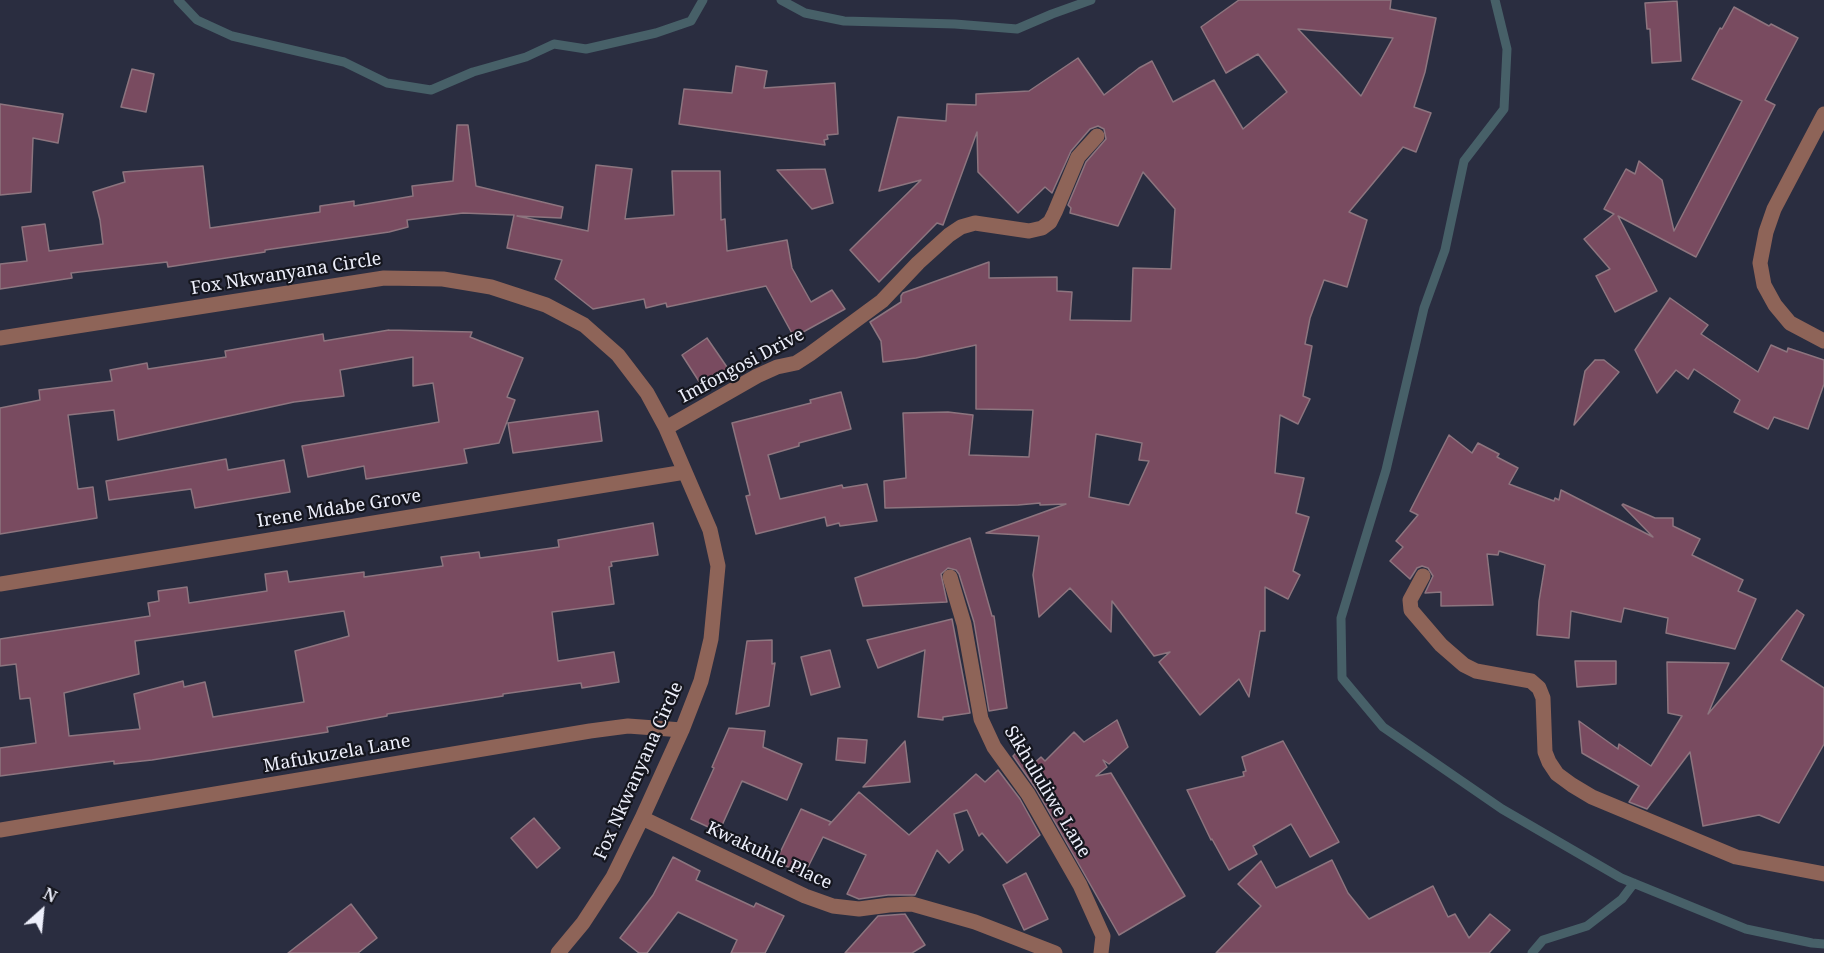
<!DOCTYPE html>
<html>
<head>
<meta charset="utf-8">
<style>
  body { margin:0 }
  #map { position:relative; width:1824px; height:953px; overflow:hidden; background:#2a2d40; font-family:"Noto Serif",serif }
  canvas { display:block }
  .north { position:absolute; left:12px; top:881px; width:60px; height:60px; -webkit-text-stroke:4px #15161e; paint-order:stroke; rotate:27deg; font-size:16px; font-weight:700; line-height:24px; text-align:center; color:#edeffb }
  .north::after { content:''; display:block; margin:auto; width:21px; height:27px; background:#edeffb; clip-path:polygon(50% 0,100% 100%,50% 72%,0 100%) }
</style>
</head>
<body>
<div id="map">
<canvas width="1824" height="953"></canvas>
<div class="north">N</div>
</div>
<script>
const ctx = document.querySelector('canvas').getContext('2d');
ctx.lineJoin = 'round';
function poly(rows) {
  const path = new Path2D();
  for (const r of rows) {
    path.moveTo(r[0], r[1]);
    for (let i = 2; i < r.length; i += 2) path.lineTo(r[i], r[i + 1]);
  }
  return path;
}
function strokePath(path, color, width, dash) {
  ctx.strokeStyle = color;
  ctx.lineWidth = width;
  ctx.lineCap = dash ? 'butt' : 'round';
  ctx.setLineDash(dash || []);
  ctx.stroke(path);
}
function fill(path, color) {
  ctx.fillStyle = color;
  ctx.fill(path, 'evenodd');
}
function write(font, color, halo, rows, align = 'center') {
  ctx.font = font + ' "Noto Serif",serif';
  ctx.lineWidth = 4.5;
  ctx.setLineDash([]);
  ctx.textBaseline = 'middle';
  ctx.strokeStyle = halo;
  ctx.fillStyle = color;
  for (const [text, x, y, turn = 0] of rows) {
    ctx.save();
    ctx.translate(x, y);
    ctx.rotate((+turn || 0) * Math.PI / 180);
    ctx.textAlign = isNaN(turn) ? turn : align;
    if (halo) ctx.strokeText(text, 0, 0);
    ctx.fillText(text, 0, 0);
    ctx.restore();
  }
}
strokePath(poly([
  [178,0,197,20,232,36,344,62,387,83,431,90,473,72,526,57,554,44,586,49,656,33,691,21,703,0],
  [781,0,805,13,844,21,955,24,1017,29,1052,14,1091,0],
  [1495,0,1507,49,1504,109,1464,161,1445,250,1424,308,1386,470,1341,618,1342,678,1383,727,1502,809,1621,878,1746,929,1812,943,1824,944],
  [1532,953,1543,940,1587,926,1622,899,1634,883]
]), '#476068', 9);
const building = poly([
  [1239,0,1391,0,1390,9,1436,18,1425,72,1414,107,1431,113,1416,152,1403,147,1349,212,1367,220,1347,287,1324,280,1310,318,1305,344,1312,346,1303,396,1310,399,1298,424,1280,415,1275,473,1304,478,1296,513,1309,517,1293,571,1300,575,1288,599,1265,587,1265,631,1260,631,1249,697,1239,679,1200,715,1159,662,1170,652,1154,656,1112,601,1111,632,1070,588,1039,617,1033,575,1039,536,986,533,1066,504,1040,505,1040,503,1018,505,885,508,884,481,906,478,903,413,948,412,973,415,969,455,1029,457,1033,410,976,409,976,345,916,358,883,362,881,341,870,322,901,302,901,296,903,293,989,262,989,278,1057,277,1057,291,1072,292,1070,320,1131,321,1133,268,1171,269,1175,209,1143,172,1118,226,1070,213,1071,208,1068,205,1086,162,1106,139,1104,129,1098,126,1090,129,1071,151,1052,193,1045,187,1018,213,978,172,977,132,943,225,937,223,879,282,850,250,921,180,879,191,898,117,946,121,947,104,976,105,976,94,1029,91,1078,58,1104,95,1139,68,1152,61,1173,102,1214,80,1243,129,1287,92,1258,54,1226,73,1201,27,1239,0],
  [1298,29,1393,38,1361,96,1298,29],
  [1096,434,1142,443,1139,460,1149,461,1129,505,1089,497,1096,434],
  [1677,1,1681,61,1652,63,1650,29,1647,29,1645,3,1677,1],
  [1734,7,1769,26,1771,24,1798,38,1765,100,1775,105,1696,257,1618,216,1657,291,1615,312,1596,276,1610,269,1584,239,1614,214,1604,209,1626,169,1635,174,1639,161,1662,180,1674,231,1742,101,1692,79,1720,28,1722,29,1734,7],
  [736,66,767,71,764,88,835,83,838,134,827,135,828,139,824,140,825,145,679,124,684,89,732,93,736,66],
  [132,69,154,74,146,112,121,107,132,69],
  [0,104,63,114,58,143,33,138,31,192,0,195,0,104],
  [457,125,468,125,476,186,563,207,561,218,517,216,588,231,596,165,632,169,625,219,674,215,672,171,720,171,721,220,725,219,727,251,787,240,792,268,811,302,832,290,845,309,794,337,766,286,667,307,666,303,646,308,644,299,593,309,555,279,562,260,507,248,514,215,463,213,407,220,408,227,389,232,265,250,265,252,168,267,167,262,71,273,72,278,0,289,0,264,27,261,22,227,45,224,49,251,103,244,100,220,93,192,125,182,123,172,203,166,210,228,320,212,320,206,354,201,354,206,413,196,412,186,453,181,457,125],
  [825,169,833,203,812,209,777,170,825,169],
  [1670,298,1708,325,1701,334,1758,372,1771,345,1787,352,1788,348,1824,360,1824,384,1808,429,1774,417,1768,429,1734,412,1740,400,1694,369,1688,379,1676,370,1657,393,1635,350,1670,298],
  [389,330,472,332,470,337,523,358,507,397,515,400,499,443,464,449,467,463,366,479,364,466,308,477,302,446,439,422,433,383,413,386,413,357,340,370,344,396,294,402,118,440,114,410,68,415,78,489,93,487,97,518,0,534,0,408,40,400,39,390,112,381,110,370,147,363,148,369,226,357,225,351,323,334,324,341,389,330],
  [707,338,729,370,710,383,700,383,682,355,707,338],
  [1595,360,1604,360,1619,372,1574,425,1585,371,1595,360],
  [841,392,851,429,799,443,799,446,768,455,780,499,842,485,843,488,867,484,877,521,840,526,839,523,827,526,825,517,756,534,746,496,750,495,732,423,811,403,810,400,841,392],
  [598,411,602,441,513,453,508,423,598,411],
  [1449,435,1472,453,1478,443,1499,454,1497,457,1518,468,1509,484,1554,501,1555,498,1559,500,1561,490,1653,537,1622,505,1623,504,1655,518,1673,518,1673,526,1700,539,1692,555,1743,580,1738,591,1756,599,1735,649,1666,633,1668,618,1624,608,1621,622,1571,611,1569,638,1537,635,1539,601,1545,565,1499,551,1498,555,1487,554,1493,605,1441,606,1441,592,1425,593,1433,576,1428,568,1422,566,1417,568,1410,579,1390,561,1403,547,1396,541,1418,515,1410,511,1449,435],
  [226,459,228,470,284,460,290,492,195,508,191,489,109,500,106,481,226,459],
  [653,523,658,555,611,562,612,566,609,567,614,604,552,612,558,661,614,652,619,682,582,688,581,683,503,694,503,696,387,714,387,716,327,727,328,732,152,760,114,764,114,761,0,776,0,748,36,743,30,698,20,699,16,664,0,666,0,639,150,616,148,603,159,601,158,591,187,587,189,603,267,591,265,574,287,571,289,582,364,572,364,577,443,566,441,557,479,552,480,558,559,547,558,540,653,523],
  [344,611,349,636,295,651,304,702,213,717,205,682,184,687,183,681,134,694,140,729,69,736,64,693,139,674,135,641,344,611],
  [970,538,992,616,994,616,1007,708,989,711,974,622,959,574,956,570,948,568,941,574,947,602,863,606,855,578,970,538],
  [1797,610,1804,615,1781,660,1824,688,1824,744,1779,823,1759,815,1703,826,1690,752,1647,809,1629,802,1639,786,1582,753,1579,721,1618,749,1619,744,1651,766,1682,716,1668,713,1667,662,1729,663,1708,714,1797,610],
  [952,619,970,713,943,717,943,720,918,717,925,650,878,668,867,640,952,619],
  [772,640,772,664,775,663,769,706,736,714,747,641,772,640],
  [830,650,840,687,811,695,801,657,830,650],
  [1575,661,1616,661,1616,684,1577,687,1575,661],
  [1117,720,1128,747,1109,764,1103,760,1107,767,1096,776,1111,773,1185,896,1119,935,1036,789,1013,756,1018,751,1032,765,1041,757,1045,761,1074,732,1084,742,1117,720],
  [729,728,765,731,763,747,802,764,787,800,742,781,719,832,691,819,714,768,712,767,729,728],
  [838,738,867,740,865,763,836,760,838,738],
  [905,741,910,782,863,787,905,741],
  [1283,741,1339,842,1310,857,1291,824,1253,846,1257,854,1229,870,1212,839,1211,840,1187,790,1244,776,1243,772,1246,771,1242,757,1283,741],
  [998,770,1020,799,1040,835,1007,863,982,833,979,836,967,810,954,814,963,850,949,863,937,850,915,895,888,895,859,899,847,894,866,855,823,837,804,875,776,861,801,809,831,822,829,825,859,792,909,835,976,774,985,782,998,770],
  [534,818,560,848,537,868,511,838,534,818],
  [673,857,700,871,696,880,754,907,756,903,784,916,765,953,731,953,737,940,678,912,647,953,639,953,620,938,653,895,673,857],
  [1332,860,1348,893,1369,919,1433,886,1448,917,1455,914,1469,938,1490,914,1510,930,1489,953,1216,953,1261,906,1238,884,1261,861,1276,888,1332,860],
  [1026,873,1048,919,1024,930,1003,885,1026,873],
  [351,904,377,938,358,953,288,953,351,904],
  [905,914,925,945,912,953,845,953,878,916,905,914]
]);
fill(building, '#794b60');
strokePath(building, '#8d757f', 1.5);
strokePath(poly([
  [1824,114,1774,209,1766,232,1760,263,1764,285,1775,305,1790,323,1824,341],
  [0,338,384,278,443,279,491,287,546,305,584,325,618,355,647,393,666,428,710,530,718,566,711,639,701,681,682,730,642,818,613,877,583,923,558,953],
  [666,428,757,376,777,367,796,363,810,354,882,301,918,263,949,235,961,227,975,223,1029,231,1042,228,1050,222,1055,212,1078,157,1097,136],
  [1423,576,1410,600,1411,610,1441,645,1464,665,1476,671,1531,681,1539,688,1543,698,1545,752,1549,762,1557,774,1572,785,1592,797,1736,857,1824,874],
  [950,577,964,624,981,719,994,747,1028,794,1080,885,1103,936,1101,953],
  [0,584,685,472],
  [642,818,805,896,833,906,859,909,889,905,912,904,975,922,1055,953],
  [0,830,590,731,628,726,682,730]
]), '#8e6458', 15);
write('18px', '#edeffb', '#15161e', [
  ["Fox Nkwanyana Circle",286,274,-9],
  ["Imfongosi Drive",742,366,-28],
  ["Irene Mdabe Grove",339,509,-9],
  ["Mafukuzela Lane",337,754,-10],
  ["Fox Nkwanyana Circle",639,771,-66],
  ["Sikhululiwe Lane",1047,792,59],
  ["Kwakuhle Place",769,856,25]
]);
</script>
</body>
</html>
